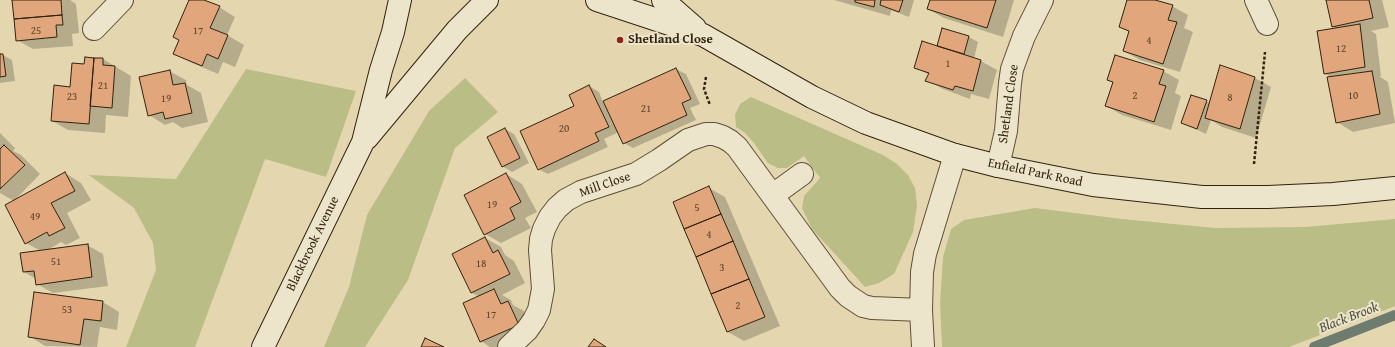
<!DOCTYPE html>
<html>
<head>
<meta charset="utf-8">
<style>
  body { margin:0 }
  canvas { display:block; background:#e4d7af }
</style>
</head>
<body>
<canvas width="1395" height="347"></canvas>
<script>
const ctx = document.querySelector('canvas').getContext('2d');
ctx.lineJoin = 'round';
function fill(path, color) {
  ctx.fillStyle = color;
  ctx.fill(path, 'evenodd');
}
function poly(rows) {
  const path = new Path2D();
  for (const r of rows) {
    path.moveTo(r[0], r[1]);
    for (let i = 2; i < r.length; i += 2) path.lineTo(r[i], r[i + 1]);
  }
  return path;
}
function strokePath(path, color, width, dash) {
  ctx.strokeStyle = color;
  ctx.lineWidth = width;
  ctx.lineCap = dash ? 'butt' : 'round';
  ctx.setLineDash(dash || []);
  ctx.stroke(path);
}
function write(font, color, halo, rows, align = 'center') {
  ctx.font = font + ' "Gentium Book Plus",serif';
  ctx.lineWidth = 4;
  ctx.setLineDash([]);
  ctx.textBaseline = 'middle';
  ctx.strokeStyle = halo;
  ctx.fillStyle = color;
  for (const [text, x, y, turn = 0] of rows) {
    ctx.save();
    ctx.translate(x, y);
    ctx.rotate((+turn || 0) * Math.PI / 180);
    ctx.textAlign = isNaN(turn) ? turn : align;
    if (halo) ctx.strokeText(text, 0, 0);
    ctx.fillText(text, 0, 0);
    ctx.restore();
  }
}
fill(poly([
  [246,69,356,91,326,177,265,159,195,347,126,347,156,270,153,243,134,208,89,175,176,179],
  [465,78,498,112,455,148,408,280,365,347,324,347,349,287,367,215,429,111],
  [751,97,883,155,897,164,908,175,915,188,917,206,913,232,894,274,879,283,865,287,812,229,802,208,804,196,820,178,804,156,787,168,778,168,768,163,754,143,745,133,736,127,735,115,740,104],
  [1035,208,1122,219,1215,228,1305,227,1395,219,1395,306,1289,347,942,347,940,303,943,257,951,229,964,220]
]), '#babd86');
fill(poly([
  [13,0,70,0,76,4,79,33,72,34,73,46,33,49,17,40],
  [190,0,202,0,219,7,235,17,227,35,244,45,235,67,223,62,218,74,190,62,174,53,180,40],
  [834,0,914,0,909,17,891,10,890,16],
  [931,0,1014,0,1003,37,944,18,928,9],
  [1128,0,1151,0,1172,6,1188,15,1184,28,1193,32,1180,72,1140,60,1124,51,1130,32,1120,27],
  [1327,0,1382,0,1389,27,1371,31,1376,34,1381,76,1379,76,1388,82,1395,123,1353,132,1337,122,1331,77,1324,73,1337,29,1333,26],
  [942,29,969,37,978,42,974,59,981,61,997,70,989,99,971,94,970,99,943,89,927,80,929,75,915,67,942,49],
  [0,55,3,55,12,60,15,81,0,83],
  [86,58,103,59,131,76,128,117,106,115,105,133,68,130,52,121,85,65],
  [1221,66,1255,78,1271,87,1256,138,1222,127,1211,120,1206,134,1183,123,1206,101,1210,103],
  [676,69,686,74,700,104,690,108,696,120,633,148,624,143,619,132,604,139,608,147,548,174,538,169,575,106,589,86,599,92,603,102],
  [169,71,186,80,187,85,201,93,208,122,182,128,173,122,165,125,149,115],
  [1163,71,1179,80,1175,93,1181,96,1171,130,1122,115,1106,106,1114,83,1108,79],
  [505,129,514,134,529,163,512,172,502,166],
  [0,133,15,148,13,151,21,155,40,174,14,201,65,173,81,183,91,200,67,213,80,238,66,245,61,242,46,251,87,245,103,254,108,286,53,293,37,284,36,279,24,272,41,251,26,243,14,201,0,193],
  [506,174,522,184,537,212,525,218,531,228,501,243,485,234],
  [709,188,725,197,780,326,744,341,728,332,674,202],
  [485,238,501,247,505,255,514,261,525,283,502,295,511,300,513,305,524,311,534,334,506,347,490,347,481,341,480,297,472,293,453,254],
  [103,302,119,312,117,330,100,327,97,347,45,346,29,336]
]), '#0003');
strokePath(poly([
  [1314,347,1395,315]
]), '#6e7c70', 10);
const building = poly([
  [12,0,61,0,62,15,14,19,12,0],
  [189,0,204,0,220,6,210,28,228,35,218,59,207,54,202,66,173,54,179,40,173,37,189,0],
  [855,0,875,0,874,7,855,2,855,0],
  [881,0,903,0,899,12,880,5,881,0],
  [930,0,996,0,987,28,927,9,930,0],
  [1127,0,1155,0,1173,5,1168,20,1177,22,1163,64,1123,51,1129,31,1119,27,1127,0],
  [1326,0,1369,0,1373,18,1332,27,1326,0],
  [62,15,63,25,56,25,57,37,16,41,14,19,62,15],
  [1360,24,1365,67,1324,74,1317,31,1360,24],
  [942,28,969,36,964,54,937,46,942,28],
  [922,41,981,60,973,91,955,86,953,90,925,81,929,73,914,68,922,41],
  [0,54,3,54,6,76,0,77,0,54],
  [1115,55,1164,70,1159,84,1166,86,1154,122,1105,106,1113,82,1107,80,1115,55],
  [85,57,94,58,89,124,51,121,54,85,70,87,72,63,84,64,85,57],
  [94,58,103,58,103,65,115,66,112,108,90,106,94,58],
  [1220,65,1255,77,1240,129,1205,118,1220,65],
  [676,68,691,99,682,103,687,115,623,144,603,101,676,68],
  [170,70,173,85,185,83,192,113,165,119,163,112,148,116,139,77,170,70],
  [1372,71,1380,114,1336,123,1327,77,1372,71],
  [589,85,609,127,595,133,599,141,538,170,520,131,574,106,569,95,589,85],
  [1191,95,1207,100,1197,129,1181,123,1191,95],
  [505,128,520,158,502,167,487,137,505,128],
  [4,145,25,165,0,189,0,149,4,145],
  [65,172,75,191,51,203,65,228,49,236,47,232,25,244,5,205,65,172],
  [506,173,521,202,510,208,515,219,484,235,464,195,506,173],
  [709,186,721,214,684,229,673,202,709,186],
  [721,214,733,241,696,257,684,229,721,214],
  [485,237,493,253,498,250,510,274,471,293,452,254,485,237],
  [733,241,749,279,711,294,696,257,733,241],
  [88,244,92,277,36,285,34,271,23,272,20,253,88,244],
  [749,279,765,317,727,332,711,294,749,279],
  [494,289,501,304,508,301,519,325,480,342,463,303,494,289],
  [34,292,103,301,101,321,84,319,80,345,28,337,34,292],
  [425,338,444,347,421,347,425,338],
  [594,339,606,347,588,347,594,339]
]);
fill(building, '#e1a67b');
strokePath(building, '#31230f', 1);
const street = poly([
  [1256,0,1267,24],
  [94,29,122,0],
  [998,166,1006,131,1010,83,1012,69,1024,36,1042,0],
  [773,195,802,174],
  [509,347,527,330,534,320,539,310,543,289,540,250,541,239,544,229,550,217,557,208,566,200,581,192,636,174,659,160,688,140,706,134,714,134,723,137,730,141,737,147,840,288,848,296,863,306,872,308,921,310],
  [923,347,921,310,922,272,925,254,955,155]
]);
const secondary = poly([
  [597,0,703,35,812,97,866,123,955,155,998,166,1093,185,1202,197,1268,197,1333,194,1395,188],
  [663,0,695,28],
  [367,138,457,30,487,0],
  [263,347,363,142,381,70,393,32,400,0]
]);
strokePath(street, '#5e5037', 24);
strokePath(secondary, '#31230f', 24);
strokePath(poly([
  [706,77,704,89,710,105],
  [1254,164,1265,52]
]), '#31230f', 2.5, [3, 2]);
strokePath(street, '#ede5cb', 22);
strokePath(secondary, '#ede5cb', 22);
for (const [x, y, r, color] of [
  [620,40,4,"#8f2418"]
]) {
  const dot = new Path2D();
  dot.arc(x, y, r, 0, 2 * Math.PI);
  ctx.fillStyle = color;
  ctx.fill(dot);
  strokePath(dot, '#ede5cb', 1.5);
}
write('11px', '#5d442a', null, [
  ["25",36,31],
  ["17",198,31],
  ["4",1149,41],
  ["12",1341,49],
  ["1",948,64],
  ["21",103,86],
  ["2",1135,96],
  ["10",1353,96],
  ["23",72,97],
  ["8",1230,98],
  ["19",166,99],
  ["21",646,109],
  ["20",564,129],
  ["19",492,205],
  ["5",697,208],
  ["49",35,217],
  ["4",709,235],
  ["51",56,262],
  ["18",481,264],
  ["3",722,268],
  ["2",738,306],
  ["53",67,310],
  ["17",491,315]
]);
write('bold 13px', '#31230f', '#ede5cb', [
  ["Shetland Close",628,40]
], 'left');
write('13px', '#31230f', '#ede5cb', [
  ["Shetland Close",1009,104,-82],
  ["Enfield Park Road",1035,173,12],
  ["Mill Close",605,185,-19],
  ["Blackbrook Avenue",313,244,-64]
]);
write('italic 14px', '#4f5040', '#ede5cb', [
  ["Black Brook",1349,318,-21]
]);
</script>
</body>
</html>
